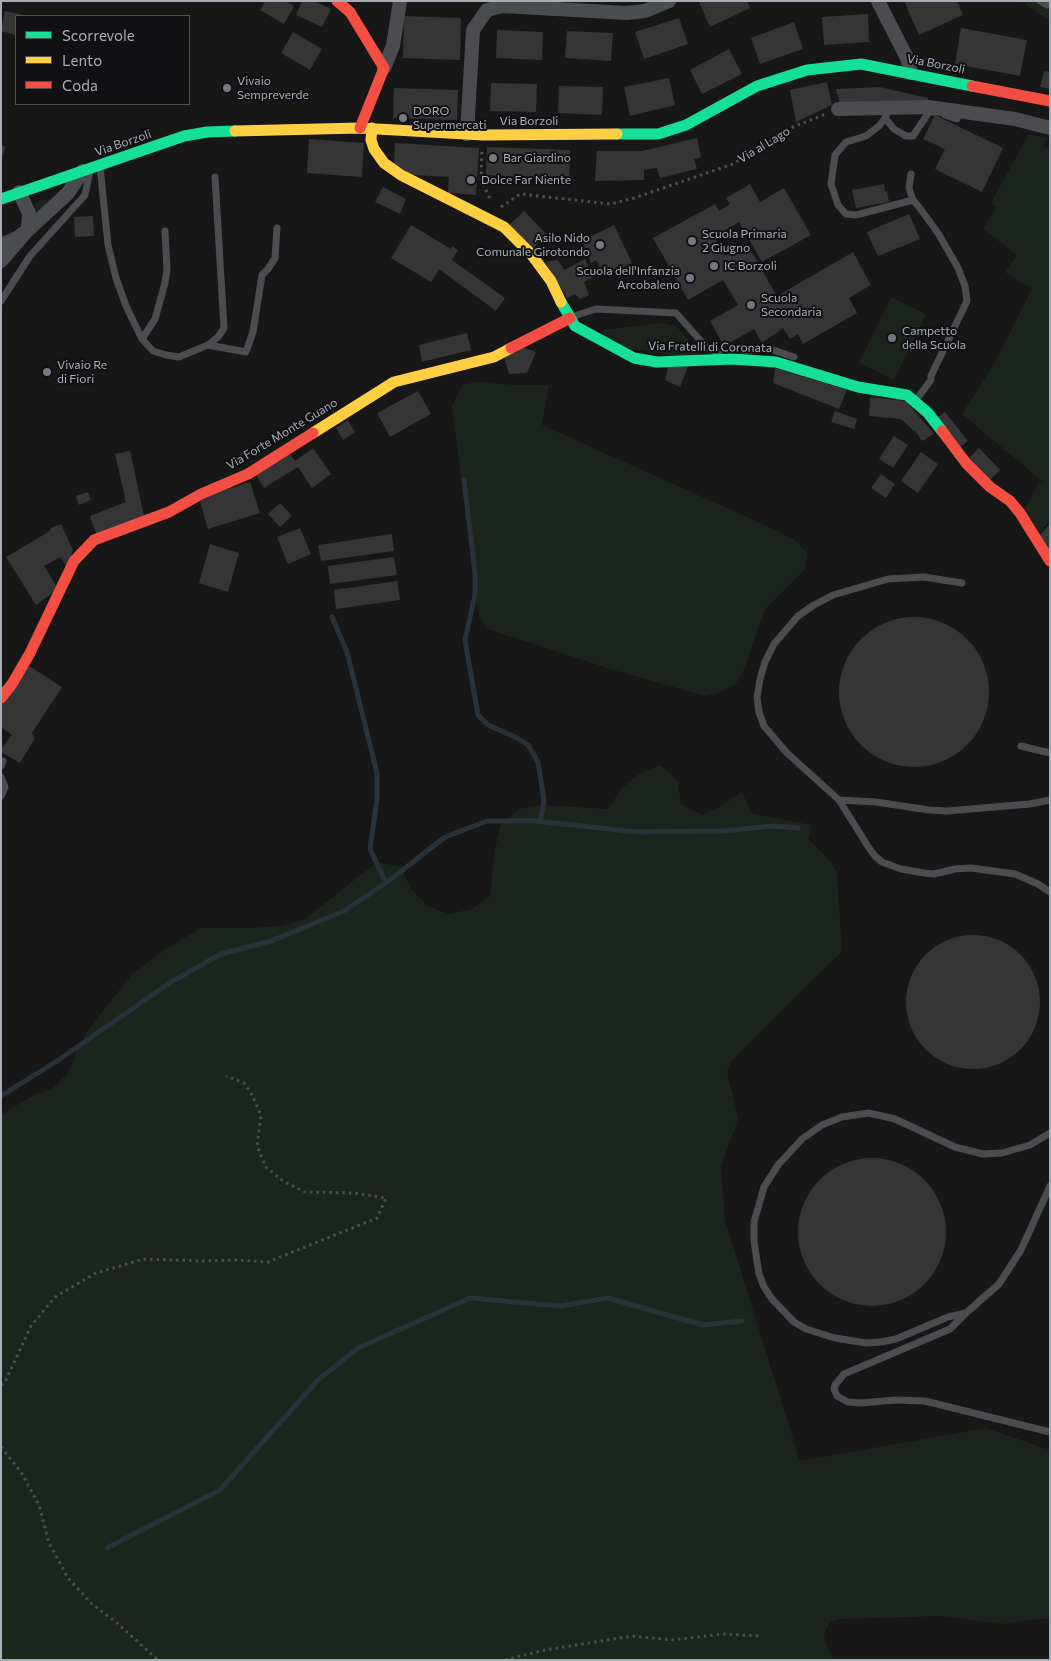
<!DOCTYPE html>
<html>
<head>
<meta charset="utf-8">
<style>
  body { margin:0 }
  #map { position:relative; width:1051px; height:1661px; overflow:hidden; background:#171717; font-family:Commissioner,sans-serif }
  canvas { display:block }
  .frame { position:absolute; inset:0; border:2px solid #a8adb8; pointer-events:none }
  .legend { position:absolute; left:15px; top:15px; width:175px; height:90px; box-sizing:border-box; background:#111113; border:1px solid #4d4f55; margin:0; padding:6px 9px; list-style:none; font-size:15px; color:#a8adb8 }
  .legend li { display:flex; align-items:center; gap:10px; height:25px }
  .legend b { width:25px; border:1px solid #4d4f55 }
</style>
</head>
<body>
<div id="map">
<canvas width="1051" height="1661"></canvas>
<div class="frame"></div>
<ul class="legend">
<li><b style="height:6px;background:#16e098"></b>Scorrevole</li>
<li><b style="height:6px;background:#ffcf43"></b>Lento</li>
<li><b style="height:6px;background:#f24e42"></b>Coda</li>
</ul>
</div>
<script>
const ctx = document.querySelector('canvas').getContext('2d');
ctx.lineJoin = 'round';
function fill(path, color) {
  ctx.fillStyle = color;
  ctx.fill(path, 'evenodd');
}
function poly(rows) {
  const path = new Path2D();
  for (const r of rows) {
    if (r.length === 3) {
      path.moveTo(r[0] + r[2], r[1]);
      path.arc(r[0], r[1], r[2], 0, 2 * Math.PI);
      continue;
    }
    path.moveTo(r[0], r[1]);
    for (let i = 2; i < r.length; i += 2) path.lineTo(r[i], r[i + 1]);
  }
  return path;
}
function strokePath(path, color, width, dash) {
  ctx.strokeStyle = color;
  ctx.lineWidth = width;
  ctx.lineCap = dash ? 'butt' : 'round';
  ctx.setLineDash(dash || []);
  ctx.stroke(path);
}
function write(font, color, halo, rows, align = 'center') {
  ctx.font = font + ' Commissioner,sans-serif';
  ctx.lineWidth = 4;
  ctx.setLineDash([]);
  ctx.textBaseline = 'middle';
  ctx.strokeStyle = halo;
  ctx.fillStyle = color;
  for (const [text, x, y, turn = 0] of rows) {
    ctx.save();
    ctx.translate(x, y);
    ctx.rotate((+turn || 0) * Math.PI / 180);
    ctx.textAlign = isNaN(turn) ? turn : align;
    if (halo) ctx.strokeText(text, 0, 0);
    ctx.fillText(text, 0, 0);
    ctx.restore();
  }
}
fill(poly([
  [1021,1,1050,1,1050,21],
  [1028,135,1046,137,1043,146,1050,149,1050,521,1039,532,1025,509,1038,484,1042,481,962,414,995,362,1032,289,1005,272,1017,255,983,229,996,207,991,203],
  [57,196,38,214,34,203],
  [891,297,926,314,894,380,859,363],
  [662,323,675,326,680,330,703,357,704,361,606,344,603,330],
  [475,382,516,385,549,385,542,425,769,527,795,540,808,554,805,569,765,609,743,672,735,685,716,694,705,696,610,669,488,629,479,617,452,406,462,385],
  [660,765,678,781,681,804,702,815,723,805,742,792,752,814,812,825,808,839,830,861,837,872,842,951,732,1060,727,1071,738,1119,721,1167,725,1220,800,1461,986,1428,1050,1450,1050,1619,1039,1619,1002,1624,943,1616,841,1619,830,1622,824,1633,826,1644,834,1660,1,1660,1,1115,32,1096,53,1088,69,1072,77,1050,89,1029,132,974,169,947,201,928,249,928,282,926,305,919,377,862,401,867,411,889,428,906,449,914,472,909,490,896,495,848,501,825,519,809,543,805,608,809,622,788,639,774]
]), '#1d241e');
strokePath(poly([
  [464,480,475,573,475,595,465,640,478,715,488,725,517,738,528,745,538,762,544,801,540,822],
  [332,617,347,652,377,773,377,799,370,849,386,883],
  [1,1096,57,1061,171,982,221,954,271,941,344,911,386,883,445,837,487,821,536,821,637,832,722,831,773,826,798,828],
  [107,1548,220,1490,318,1380,358,1348,470,1298,560,1306,608,1298,703,1325,742,1321]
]), '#2a3239', 5);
fill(poly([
  [265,1,285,1,294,6,284,24,260,10],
  [302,1,314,1,331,9,322,27,296,15],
  [701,1,747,1,750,8,710,27,699,2],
  [904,1,957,1,963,15,919,35],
  [5,11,24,15,16,16,16,35,1,31],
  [868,14,869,42,824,45,822,17],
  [404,16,461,18,460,60,403,58],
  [679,18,688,44,644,59,635,32],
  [794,22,803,49,760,64,751,38],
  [961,28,1027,40,1020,76,955,64],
  [497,30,543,32,542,60,496,58],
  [567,31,613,33,611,61,565,58],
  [293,32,322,49,310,70,281,53],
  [729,49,742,74,702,94,690,70],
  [1044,71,1050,72,1050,89,1040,87],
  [669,78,675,105,630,116,624,87],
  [827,82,832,105,796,122,790,90],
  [491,83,537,84,536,112,490,111],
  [559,86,603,87,602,115,558,113],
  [880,87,928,98,928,103,840,103,836,89],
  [394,88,458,90,457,120,393,118],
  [935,115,1003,148,982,192,935,169,945,149,923,139],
  [697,138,701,157,694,159,697,169,660,178,657,168,644,170,644,180,595,181,597,151,642,151],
  [309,139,364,143,362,177,307,173],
  [395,143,479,148,476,195,448,193,449,177,413,175,394,164],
  [1,145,6,147,1,159],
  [487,147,570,150,569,179,486,175],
  [750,184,760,202,784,188,811,235,762,262,739,222,714,237,725,256,747,244,777,296,853,252,871,285,849,298,857,313,803,344,798,334,790,339,783,328,762,343,754,329,724,346,710,321,738,305,723,280,688,300,653,238,715,204,719,211,730,204,726,198],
  [884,184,885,192,887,191,889,202,856,208,852,190],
  [383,187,406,199,400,214,375,202],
  [524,211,547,235,531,250,507,227],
  [909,214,920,239,878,256,867,232],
  [93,216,94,236,75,237,74,217],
  [411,225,451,249,452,246,458,250,452,260,505,298,496,311,439,269,431,282,391,258],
  [614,225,632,263,604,276,596,260,591,263,582,241],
  [585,259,593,277,584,282,589,295,580,299,575,294,567,298,545,262,558,260,564,270],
  [467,333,471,350,422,362,419,345],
  [522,347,536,352,527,373,509,374,504,356],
  [669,364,688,366,680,387,665,380],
  [775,368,847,390,839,409,773,383],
  [418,391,431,414,390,437,377,413],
  [870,397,906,401,934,434,922,441,915,430,914,431,901,419,869,416],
  [835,411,857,419,854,429,831,422],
  [945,412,968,441,959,448,936,419],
  [348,420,355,432,343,440,336,428],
  [894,436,908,445,893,468,879,459],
  [313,448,331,474,312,488,298,467,264,488,256,475,290,454,295,461],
  [979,448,1000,470,988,482,967,460],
  [130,451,144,516,97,536,90,516,126,502,115,454],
  [921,452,938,464,918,493,901,481],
  [881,474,895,484,886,498,871,488],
  [250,482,260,513,208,529,199,498],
  [88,492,91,500,79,505,76,496],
  [280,503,292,516,280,527,268,514],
  [61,524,73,550,67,568,61,557,44,566,58,589,36,605,6,557,50,531,51,528],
  [1050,524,1050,555,1038,537],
  [300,528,311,554,288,564,277,537],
  [392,534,394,551,321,561,318,545],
  [210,544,239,553,228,592,199,583],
  [394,557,397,575,330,584,328,566],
  [397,581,400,600,336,609,334,590],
  [914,692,75],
  [29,666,62,687,32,733,35,738,20,763,1,752,1,749,12,735,1,727,1,706],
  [973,1002,67],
  [872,1232,74]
]), '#353536');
strokePath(poly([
  [482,152,481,179,491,201],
  [501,207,520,194,611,204,634,198,733,164,793,127,826,114],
  [1,1385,5,1382,31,1326,55,1297,96,1273,144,1259,204,1261,236,1260,268,1262,377,1218,386,1198,354,1193,305,1192,283,1181,266,1167,257,1146,261,1115,252,1095,244,1083,226,1076],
  [1,1447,21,1472,39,1505,49,1543,68,1578,92,1604,117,1623,158,1660],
  [505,1660,545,1650,632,1636,673,1640,723,1634,762,1636]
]), '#4d4e52', 3, [2.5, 4]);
strokePath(poly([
  [1040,1,1047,5],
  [889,108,885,118,879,126,866,136,846,142,835,155,831,184,838,205,846,214,856,215,913,200,919,207,938,233,958,268,965,286,967,301,931,376,931,380,916,400],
  [945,115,957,119],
  [885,118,894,129,906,136,913,136,929,112,934,112],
  [100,166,108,245,116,278,126,306,142,339,153,351,166,355,179,357,208,345,218,337,224,328,215,177],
  [911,174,909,188,913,200],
  [1,301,30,256,85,195,90,171],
  [571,317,596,309,676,313,706,347,719,354],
  [142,339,155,319,165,283,167,270,165,231],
  [208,345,246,352,253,332,262,275,268,269,275,258,277,228],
  [744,351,770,349,794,357],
  [962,583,924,577,888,579,833,595,814,605,798,616,774,644,765,662,760,679,757,698,759,712,764,726,787,753,839,800,869,848,875,856,882,862,901,869,924,873,934,874,955,869,971,868,1015,874,1038,884,1050,892],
  [1021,746,1050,753],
  [1,766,3,761],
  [1,777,5,787,1,796],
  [839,800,876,802,929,810,947,811,1030,804,1050,800],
  [1050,1133,1030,1145,1002,1153,983,1154,955,1147,895,1119,869,1113,842,1117,822,1125,802,1139,778,1165,764,1187,754,1222,754,1241,759,1274,764,1287,772,1299,794,1322,806,1329,835,1338,866,1343,881,1342,896,1339,948,1317,966,1313,999,1284,1021,1250,1050,1186],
  [966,1313,950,1329,844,1374,835,1385,834,1389,837,1396,848,1402,861,1403,896,1400,925,1401,1050,1432]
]), '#4b4c50', 7);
strokePath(poly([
  [878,1,907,58,911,73],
  [384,68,393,46,400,1],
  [838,109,928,107,1015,119,1050,128],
  [467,134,473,30,487,10,503,6,627,13,645,11,669,1],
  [1,245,17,238,28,230,29,213,19,192],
  [1,261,28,230,68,193,83,171]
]), '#4b4c50', 14);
strokePath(poly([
  [617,134,658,134,686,125,757,86,807,70,861,64,972,86],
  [1,199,184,136,207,132,235,131],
  [561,302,575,326,634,358,657,362,732,359,776,362,858,387,907,395,928,413,942,431]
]), '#16e098', 11);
strokePath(poly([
  [372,128,371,140,374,149,384,163,401,175,504,227,531,254,551,281,561,302],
  [235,131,360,128,483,135,617,134],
  [313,433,394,382,494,357,511,348]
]), '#ffcf43', 11);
strokePath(poly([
  [337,1,350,12,384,68,360,128],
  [972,86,1050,101],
  [511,348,570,318],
  [942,431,966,463,990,487,1010,501,1020,513,1050,561],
  [1,698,12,684,30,653,74,561,94,540,169,512,201,494,248,474,313,433]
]), '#f24e42', 11);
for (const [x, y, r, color] of [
  [227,88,5,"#757880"],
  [403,118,5,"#757880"],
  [493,158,5,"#757880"],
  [471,180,5,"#757880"],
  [692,241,5,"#757880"],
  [600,245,5,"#757880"],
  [714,266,5,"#757880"],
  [690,278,5,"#757880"],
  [751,305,5,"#757880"],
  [892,338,5,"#757880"],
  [47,372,5,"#757880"]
]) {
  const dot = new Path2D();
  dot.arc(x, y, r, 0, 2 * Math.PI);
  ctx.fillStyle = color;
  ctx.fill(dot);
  strokePath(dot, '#111113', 2);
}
write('12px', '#a8adb8', '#111113', [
  ["Via Borzoli",936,64,11],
  ["Via Borzoli",529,121],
  ["Via Borzoli",123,143,-19],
  ["Via al Lago",764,145,-31],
  ["Via Fratelli di Coronata",710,347,1],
  ["Via Forte Monte Guano",282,434,-31]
]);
write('12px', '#a8adb8', '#111113', [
  ["Vivaio",237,81],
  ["Sempreverde",237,95],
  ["DORO",413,111],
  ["Supermercati",413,125],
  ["Bar Giardino",503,158],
  ["Dolce Far Niente",481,180],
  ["Scuola Primaria",702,234],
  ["2 Giugno",702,248],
  ["Asilo Nido",590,238,"right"],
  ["Comunale Girotondo",590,252,"right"],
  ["IC Borzoli",724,266],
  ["Scuola dell'Infanzia",680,271,"right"],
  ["Arcobaleno",680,285,"right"],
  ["Scuola",761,298],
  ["Secondaria",761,312],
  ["Campetto",902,331],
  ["della Scuola",902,345],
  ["Vivaio Re",57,365],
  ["di Fiori",57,379]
], 'left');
</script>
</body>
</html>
